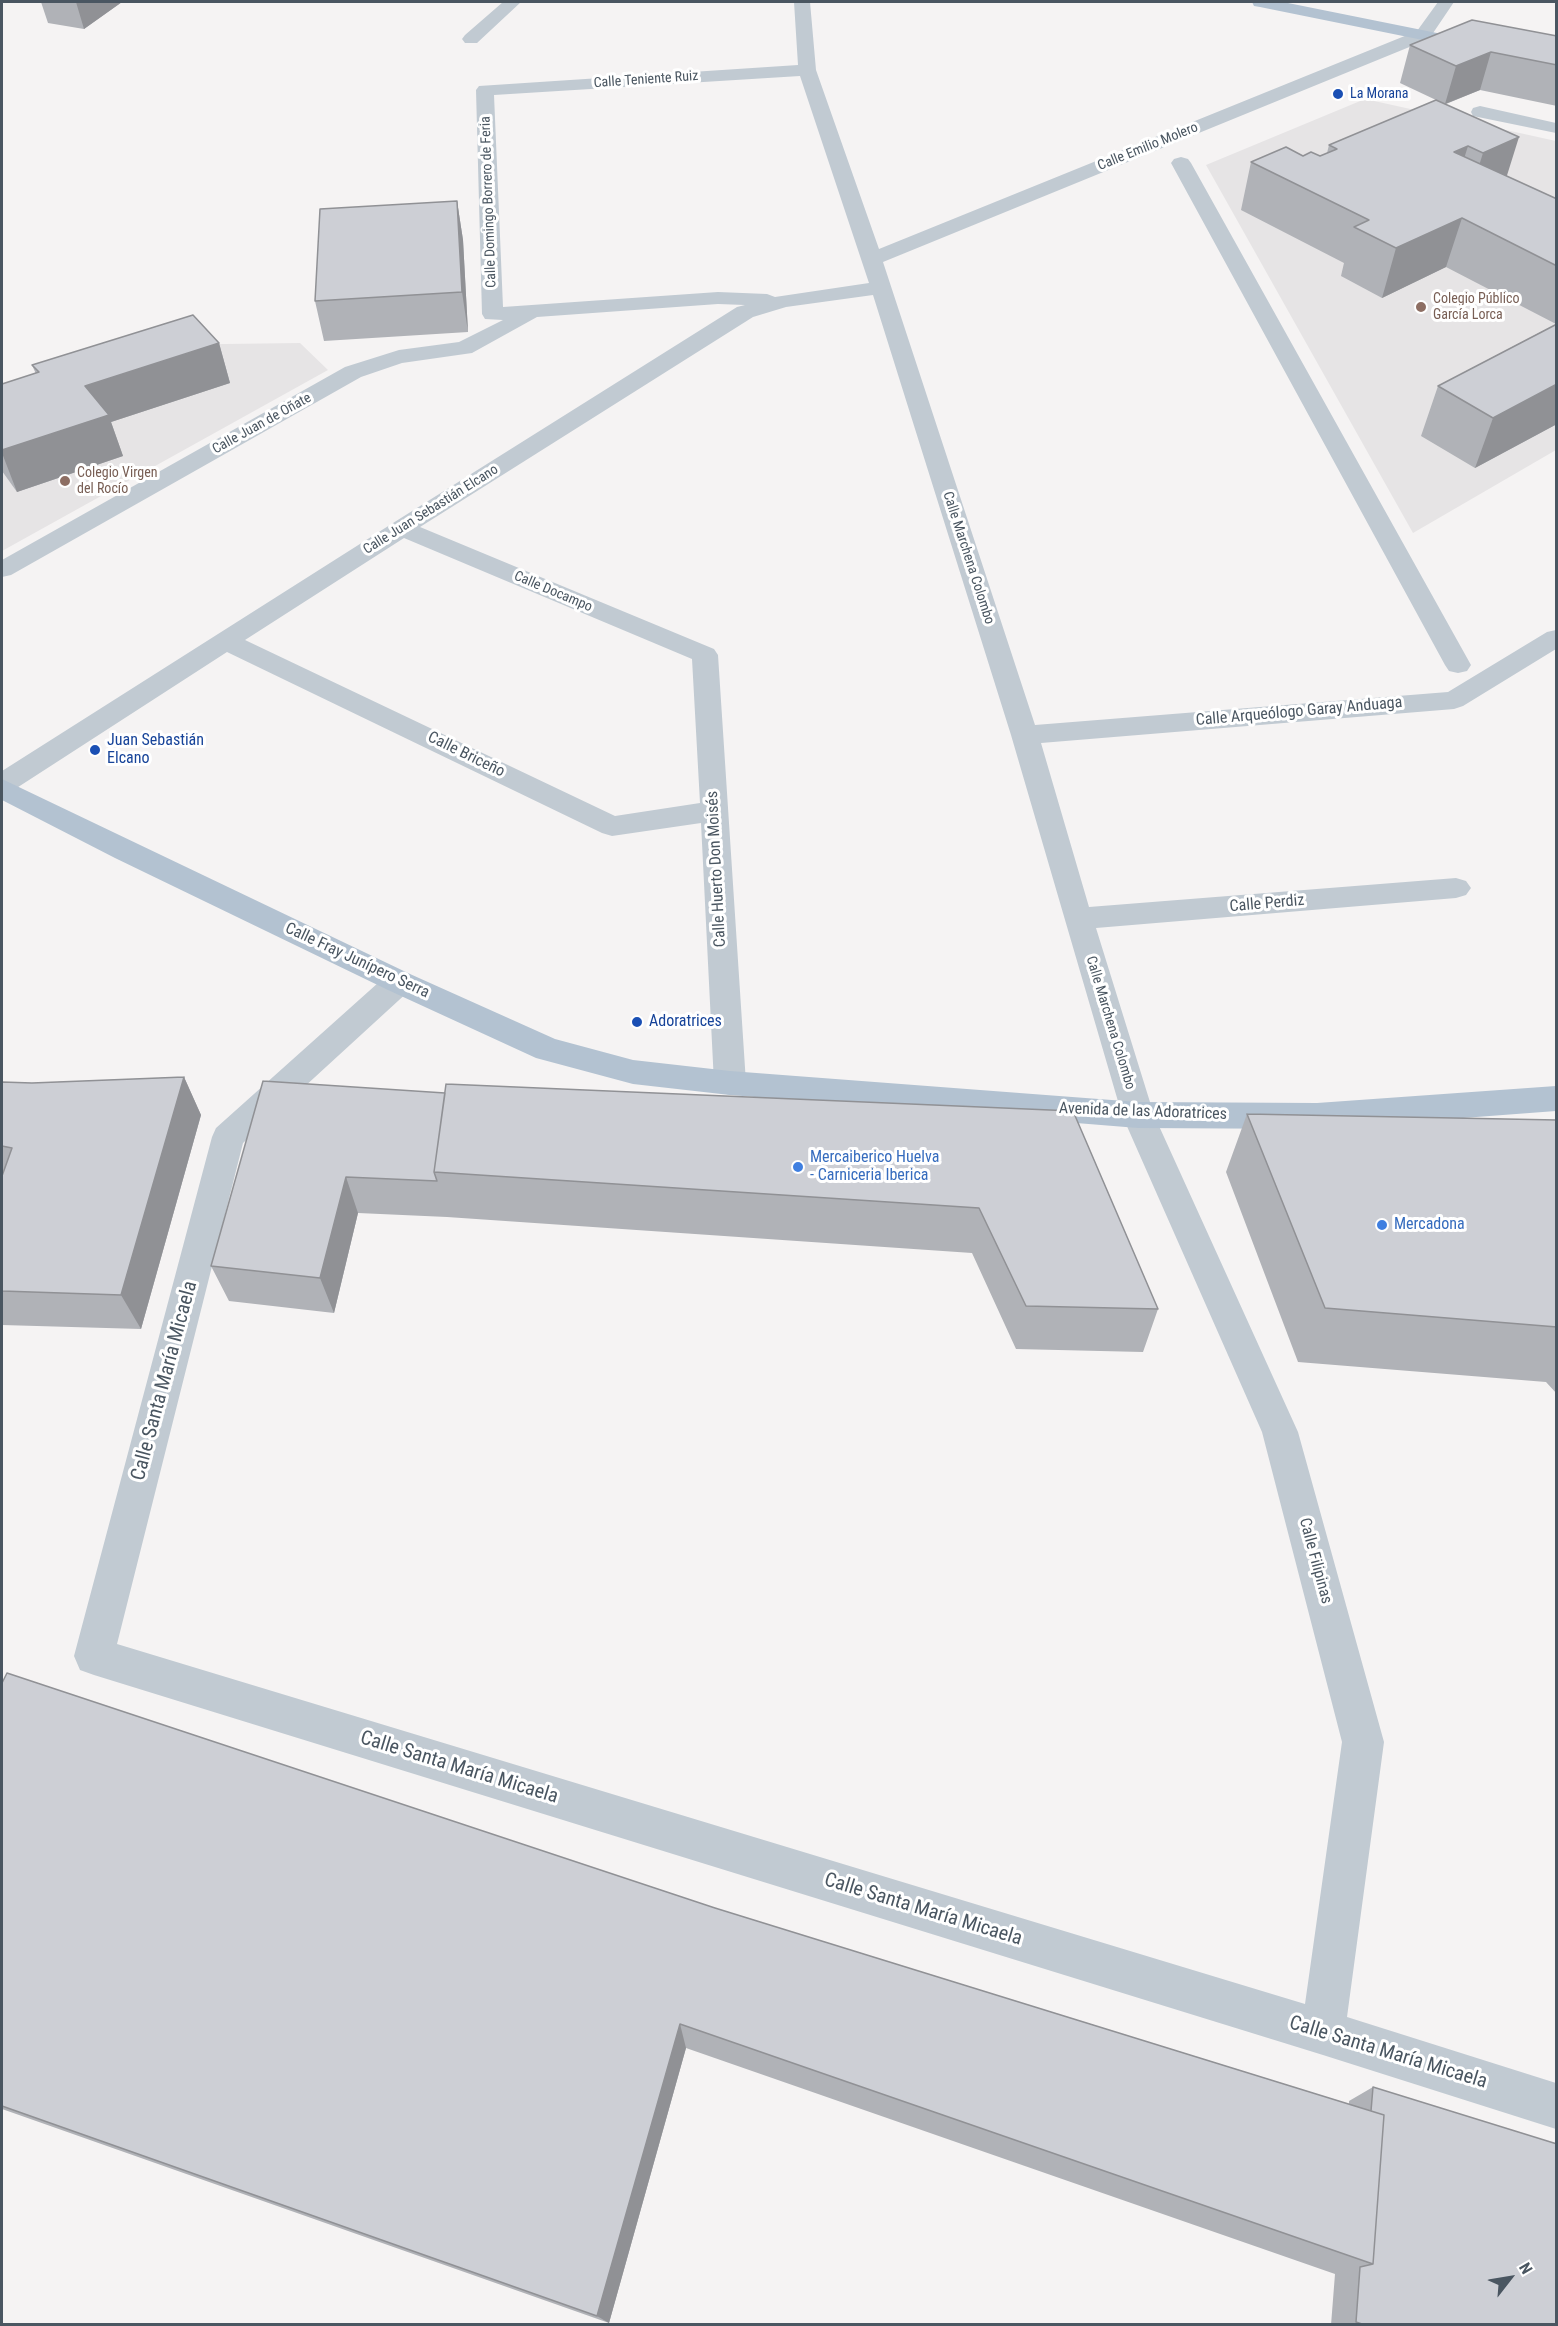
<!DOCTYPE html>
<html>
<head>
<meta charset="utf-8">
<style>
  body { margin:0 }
  #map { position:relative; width:1558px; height:2326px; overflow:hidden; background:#f5f3f3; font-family:"Roboto Condensed",sans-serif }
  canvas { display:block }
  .frame { position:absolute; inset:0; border:3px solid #4a5661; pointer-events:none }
  .north { position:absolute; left:1480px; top:2248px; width:60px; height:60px; -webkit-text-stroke:4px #fff; paint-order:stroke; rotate:59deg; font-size:16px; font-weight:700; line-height:24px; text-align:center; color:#4a5661 }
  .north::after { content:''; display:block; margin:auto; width:21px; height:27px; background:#4a5661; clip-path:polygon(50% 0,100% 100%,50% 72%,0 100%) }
</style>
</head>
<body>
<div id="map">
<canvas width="1558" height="2326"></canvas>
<div class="frame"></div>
<div class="north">N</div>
</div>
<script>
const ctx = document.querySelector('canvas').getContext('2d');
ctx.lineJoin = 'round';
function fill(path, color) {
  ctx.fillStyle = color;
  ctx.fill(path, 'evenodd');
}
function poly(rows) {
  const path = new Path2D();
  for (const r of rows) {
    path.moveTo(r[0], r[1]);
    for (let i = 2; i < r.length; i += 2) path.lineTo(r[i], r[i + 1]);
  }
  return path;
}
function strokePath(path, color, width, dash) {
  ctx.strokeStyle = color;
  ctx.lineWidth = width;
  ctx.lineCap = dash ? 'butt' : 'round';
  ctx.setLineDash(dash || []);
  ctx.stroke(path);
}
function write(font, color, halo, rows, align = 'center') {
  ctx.font = font + ' "Roboto Condensed",sans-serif';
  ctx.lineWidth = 6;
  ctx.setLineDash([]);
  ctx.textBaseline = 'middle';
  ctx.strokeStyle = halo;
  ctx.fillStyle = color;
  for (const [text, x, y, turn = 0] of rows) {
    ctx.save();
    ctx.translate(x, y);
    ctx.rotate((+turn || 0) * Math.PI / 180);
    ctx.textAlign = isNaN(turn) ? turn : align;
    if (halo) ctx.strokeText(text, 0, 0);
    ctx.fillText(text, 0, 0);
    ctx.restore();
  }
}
fill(poly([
  [1365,99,1556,141,1556,450,1413,533,1206,165],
  [300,343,328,370,2,551,2,410,150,345]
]), '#e6e4e5');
fill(poly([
  [503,2,521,2,477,43,465,43,462,39,465,35,503,2],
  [794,2,810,2,816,70,879,249,1417,31,1438,2,1454,2,1429,39,883,262,1035,725,1448,692,1547,632,1556,630,1556,649,1463,706,1454,709,1041,743,1089,907,1456,878,1466,881,1471,888,1466,895,1456,898,1096,928,1154,1115,1298,1432,1384,1742,1347,2017,1556,2083,1556,2129,1323,2055,94,1675,80,1670,74,1656,212,1137,216,1128,388,974,399,971,410,974,414,982,410,990,243,1143,117,1644,1305,2004,1342,1742,1262,1432,1122,1115,1011,735,873,295,786,307,753,317,420,527,714,649,718,655,746,1083,741,1092,730,1095,719,1092,714,1083,701,823,612,836,602,833,227,652,12,791,2,793,2,771,393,523,737,307,745,305,718,304,537,317,472,353,402,363,361,377,11,575,2,577,2,560,345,367,399,350,459,342,503,320,485,319,482,314,476,90,479,86,798,65,794,2],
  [800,76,869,283,775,297,767,294,718,292,503,307,494,95,800,76],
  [404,538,692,659,700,803,615,816,245,640,404,538],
  [1480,106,1556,123,1556,133,1473,116,1471,112,1473,108,1480,106],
  [1181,157,1188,159,1191,163,1471,665,1467,671,1458,673,1449,671,1445,665,1171,163,1174,159,1181,157]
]), '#c1cad2');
fill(poly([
  [1252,2,1283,2,1556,57,1556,67,1260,7,1254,6,1252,2],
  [2,779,410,974,555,1039,633,1060,730,1071,1138,1102,1317,1103,1556,1086,1556,1111,1317,1129,1138,1128,730,1095,633,1084,536,1058,388,990,115,858,2,800,2,779]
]), '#b3c2d1');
fill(poly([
  [41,2,122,2,84,29,48,23],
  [1557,36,1557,106,1480,90,1446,104,1506,176,1557,199,1557,424,1475,468,1421,436,1438,386,1556,324,1446,267,1382,298,1341,276,1344,263,1241,210,1251,162,1303,156,1320,156,1327,153,1329,145,1436,100,1400,83,1410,45],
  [457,201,463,240,468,332,324,341,315,301],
  [219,343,230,383,111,422,123,456,17,492,2,471,2,384,36,374,32,365],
  [184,1077,201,1115,141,1329,2,1325,2,1082,32,1083],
  [445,1093,1073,1111,1158,1309,1143,1352,1016,1349,972,1253,447,1217,358,1213,334,1313,229,1301,211,1266],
  [1247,1114,1557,1120,1557,1394,1546,1382,1298,1362,1226,1172],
  [2,1682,715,1908,1349,2104,1349,2101,1373,2087,1557,2325,1331,2325,1335,2274,686,2048,609,2323,2,2109]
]), '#b0b2b7');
fill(poly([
  [76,2,122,2,84,29],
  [1491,52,1480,90,1445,104,1456,66],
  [1519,137,1504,185,1468,201,1483,153],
  [1468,146,1453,194,1454,152],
  [457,201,463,240,468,332,462,292],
  [1462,218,1446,267,1382,298,1396,248],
  [219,343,230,383,111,422,123,456,17,492,2,453,2,450,85,386],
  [1557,384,1557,424,1475,468,1493,418],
  [184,1077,201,1115,141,1329,121,1295],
  [346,1177,358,1213,334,1313,320,1278],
  [680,2024,686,2048,609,2323,597,2316]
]), '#909195');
const building = poly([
  [1472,20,1557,36,1557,65,1491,52,1456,66,1410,45,1472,20],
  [1436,100,1519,137,1483,153,1468,146,1454,152,1557,199,1557,266,1462,218,1396,248,1354,227,1369,220,1251,162,1286,147,1303,156,1311,152,1320,156,1337,149,1329,145,1436,100],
  [457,201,462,292,315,301,320,209,457,201],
  [193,315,219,343,85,386,109,415,2,450,2,384,39,372,32,365,193,315],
  [1557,324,1557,384,1493,418,1438,386,1557,324],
  [184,1077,121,1295,2,1291,2,1176,12,1148,2,1146,2,1082,32,1083,184,1077],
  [263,1081,445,1093,434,1172,437,1181,346,1177,320,1278,211,1266,263,1081],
  [446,1084,1073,1111,1158,1309,1026,1306,979,1208,434,1172,446,1084],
  [1247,1114,1557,1120,1557,1327,1325,1308,1247,1114],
  [7,1673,715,1908,1384,2115,1373,2264,680,2024,597,2316,2,2106,2,1683,7,1673],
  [1373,2087,1557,2144,1557,2325,1365,2325,1356,2322,1360,2267,1373,2264,1384,2115,1371,2111,1373,2087]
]);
fill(building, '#cdcfd5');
strokePath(building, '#909195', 1.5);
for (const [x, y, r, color] of [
  [1338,94,6,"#1a4fb4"],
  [1421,307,6,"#8d6e63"],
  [65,481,6,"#8d6e63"],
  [95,750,6,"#1a4fb4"],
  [637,1022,6,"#1a4fb4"],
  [798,1167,6,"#3f7fe0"],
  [1382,1225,6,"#3f7fe0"]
]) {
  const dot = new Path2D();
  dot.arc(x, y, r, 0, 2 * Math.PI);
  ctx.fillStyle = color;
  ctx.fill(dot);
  strokePath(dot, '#fff', 2);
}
write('14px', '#4a5661', '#fff', [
  ["Calle Teniente Ruiz",646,80,-4],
  ["Calle Emilio Molero",1148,147,-22],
  ["Calle Domingo Borrero de Feria",489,202,-92],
  ["Calle Juan de Oñate",262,424,-29],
  ["Calle Juan Sebastián Elcano",431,510,-32],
  ["Calle Marchena Colombo",968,558,72],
  ["Calle Docampo",553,592,23],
  ["Calle Marchena Colombo",1110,1023,73]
]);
write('14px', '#164399', '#fff', [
  ["La Morana",1350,94]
], 'left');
write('14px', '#785e54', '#fff', [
  ["Colegio Público",1433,299],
  ["García Lorca",1433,315],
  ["Colegio Virgen",77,473],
  ["del Rocío",77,489]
], 'left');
write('16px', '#4a5661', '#fff', [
  ["Calle Arqueólogo Garay Anduaga",1299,712,-5],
  ["Calle Briceño",466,755,26],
  ["Calle Huerto Don Moisés",717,869,-93],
  ["Calle Perdiz",1267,904,-5],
  ["Calle Fray Junípero Serra",357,961,25],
  ["Avenida de las Adoratrices",1143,1112,2],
  ["Calle Filipinas",1315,1561,75]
]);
write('16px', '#164399', '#fff', [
  ["Juan Sebastián",107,741],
  ["Elcano",107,759],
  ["Adoratrices",649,1022]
], 'left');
write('16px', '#366cbe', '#fff', [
  ["Mercaiberico Huelva",810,1158],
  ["- Carniceria Iberica",810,1176],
  ["Mercadona",1394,1225]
], 'left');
write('20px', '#4a5661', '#fff', [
  ["Calle Santa María Micaela",165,1381,-75],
  ["Calle Santa María Micaela",459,1768,17],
  ["Calle Santa María Micaela",923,1910,17],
  ["Calle Santa María Micaela",1388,2053,17]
]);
</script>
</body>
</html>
